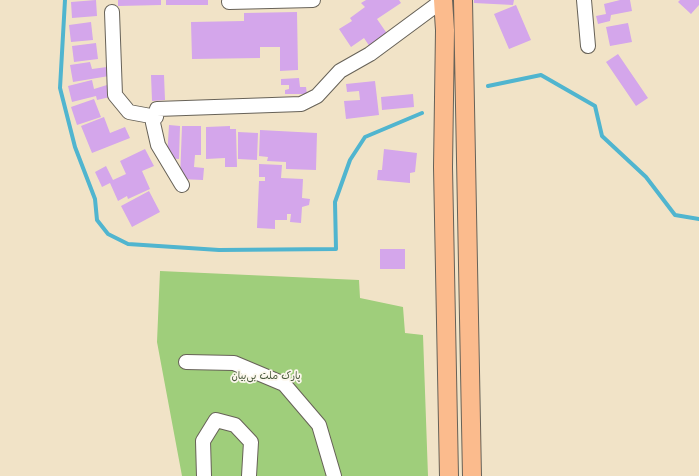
<!DOCTYPE html>
<html>
<head>
<meta charset="utf-8">
<style>
  body { margin:0 }
  canvas { display:block; background:#f1e3c7 }
</style>
</head>
<body>
<canvas width="699" height="476"></canvas>
<script>
const ctx = document.querySelector('canvas').getContext('2d');
ctx.lineJoin = 'round';
function fill(path, color) {
  ctx.fillStyle = color;
  ctx.fill(path, 'evenodd');
}
function poly(rows) {
  const path = new Path2D();
  for (const r of rows) {
    path.moveTo(r[0], r[1]);
    for (let i = 2; i < r.length; i += 2) path.lineTo(r[i], r[i + 1]);
  }
  return path;
}
function strokePath(path, color, width, dash) {
  ctx.strokeStyle = color;
  ctx.lineWidth = width;
  ctx.lineCap = dash ? 'butt' : 'round';
  ctx.setLineDash(dash || []);
  ctx.stroke(path);
}
function write(font, color, halo, rows, align = 'center') {
  ctx.font = font + ' Mali,"Playpen Sans Arabic",sans-serif';
  ctx.lineWidth = 3.5;
  ctx.setLineDash([]);
  ctx.textBaseline = 'middle';
  ctx.strokeStyle = halo;
  ctx.fillStyle = color;
  for (const [text, x, y, turn = 0] of rows) {
    ctx.save();
    ctx.translate(x, y);
    ctx.rotate((+turn || 0) * Math.PI / 180);
    ctx.textAlign = isNaN(turn) ? turn : align;
    if (halo) ctx.strokeText(text, 0, 0);
    ctx.fillText(text, 0, 0);
    ctx.restore();
  }
}
fill(poly([
  [160,271,359,280,360,298,403,307,405,333,423,335,428,476,182,476,157,342]
]), '#9fce7b');
strokePath(poly([
  [65,0,60,88,75,147,95,199,97,220,108,234,128,244,219,250,336,249,335,202,350,160,365,137,422,113],
  [488,86,541,75,595,106,602,136,646,177,675,215,699,219]
]), '#50b5cf', 4);
fill(poly([
  [96,0,97,16,72,18,71,2],
  [118,0,161,0,161,5,118,6],
  [166,0,208,0,208,5,166,5],
  [366,0,399,0,401,3,377,19,388,35,370,47,364,38,351,47,339,29,352,21,350,18,365,7,361,3],
  [474,0,514,0,513,5,474,3],
  [620,0,630,0,632,11,611,15,610,21,598,24,596,16,606,14,604,4],
  [680,0,699,0,699,5,691,14,678,2],
  [516,5,531,40,509,49,494,14],
  [297,12,298,70,280,71,280,47,260,47,260,58,192,59,191,22,244,21,244,13],
  [91,22,93,40,71,42,69,25],
  [628,23,632,42,610,46,606,27],
  [96,43,98,59,74,62,72,46],
  [618,54,648,98,636,106,606,62],
  [90,62,92,69,107,67,109,76,73,82,70,65],
  [151,75,164,75,165,100,152,101],
  [299,78,300,87,306,87,307,94,285,94,285,90,289,89,289,85,281,85,281,79],
  [92,80,94,89,107,85,110,97,97,100,96,96,72,102,68,86],
  [375,81,379,115,346,119,344,101,360,100,359,91,347,92,346,84],
  [413,94,414,107,382,110,381,97],
  [94,99,101,117,77,125,71,107],
  [104,117,110,133,125,127,130,138,92,153,81,126],
  [169,125,180,126,179,159,167,158],
  [182,126,201,126,201,155,195,155,194,167,204,168,203,180,180,179],
  [230,126,230,129,236,129,237,167,225,167,225,158,206,159,206,127],
  [260,130,317,133,316,170,286,169,286,162,267,161,268,157,259,156],
  [238,132,258,133,257,160,238,159],
  [145,149,154,166,142,171,150,189,128,199,127,196,118,201,110,183,102,187,95,172,106,166,113,180,126,174,120,161],
  [384,149,417,153,415,172,410,173,410,183,377,180,378,170,382,170],
  [259,164,282,165,281,178,303,179,302,198,310,199,309,205,302,207,301,223,290,222,291,214,287,214,287,220,275,220,275,229,257,228,259,181,265,181,265,177,259,177],
  [149,191,160,212,132,227,121,206],
  [380,249,405,249,405,269,380,269]
]), '#d4a6eb');
const minor = poly([
  [584,0,588,46],
  [229,2,313,0],
  [112,12,115,95,129,112,156,117],
  [182,185,158,145,153,123,157,109,301,104,317,96,340,71,370,54,443,0],
  [186,362,234,363,284,384,319,425,334,476],
  [204,476,203,441,216,420,235,425,251,442,249,476]
]);
const major = poly([
  [443,0,445,30,443,167,449,476],
  [463,0,472,476]
]);
strokePath(minor, '#676258', 16);
strokePath(major, '#676258', 20);
strokePath(minor, '#fff', 14);
strokePath(major, '#fbbb8d', 18);
write('10px', '#4a5a3d', '#fbf7ec', [
  ["پارک ملت بی‌بیان",266,376]
]);
</script>
</body>
</html>
